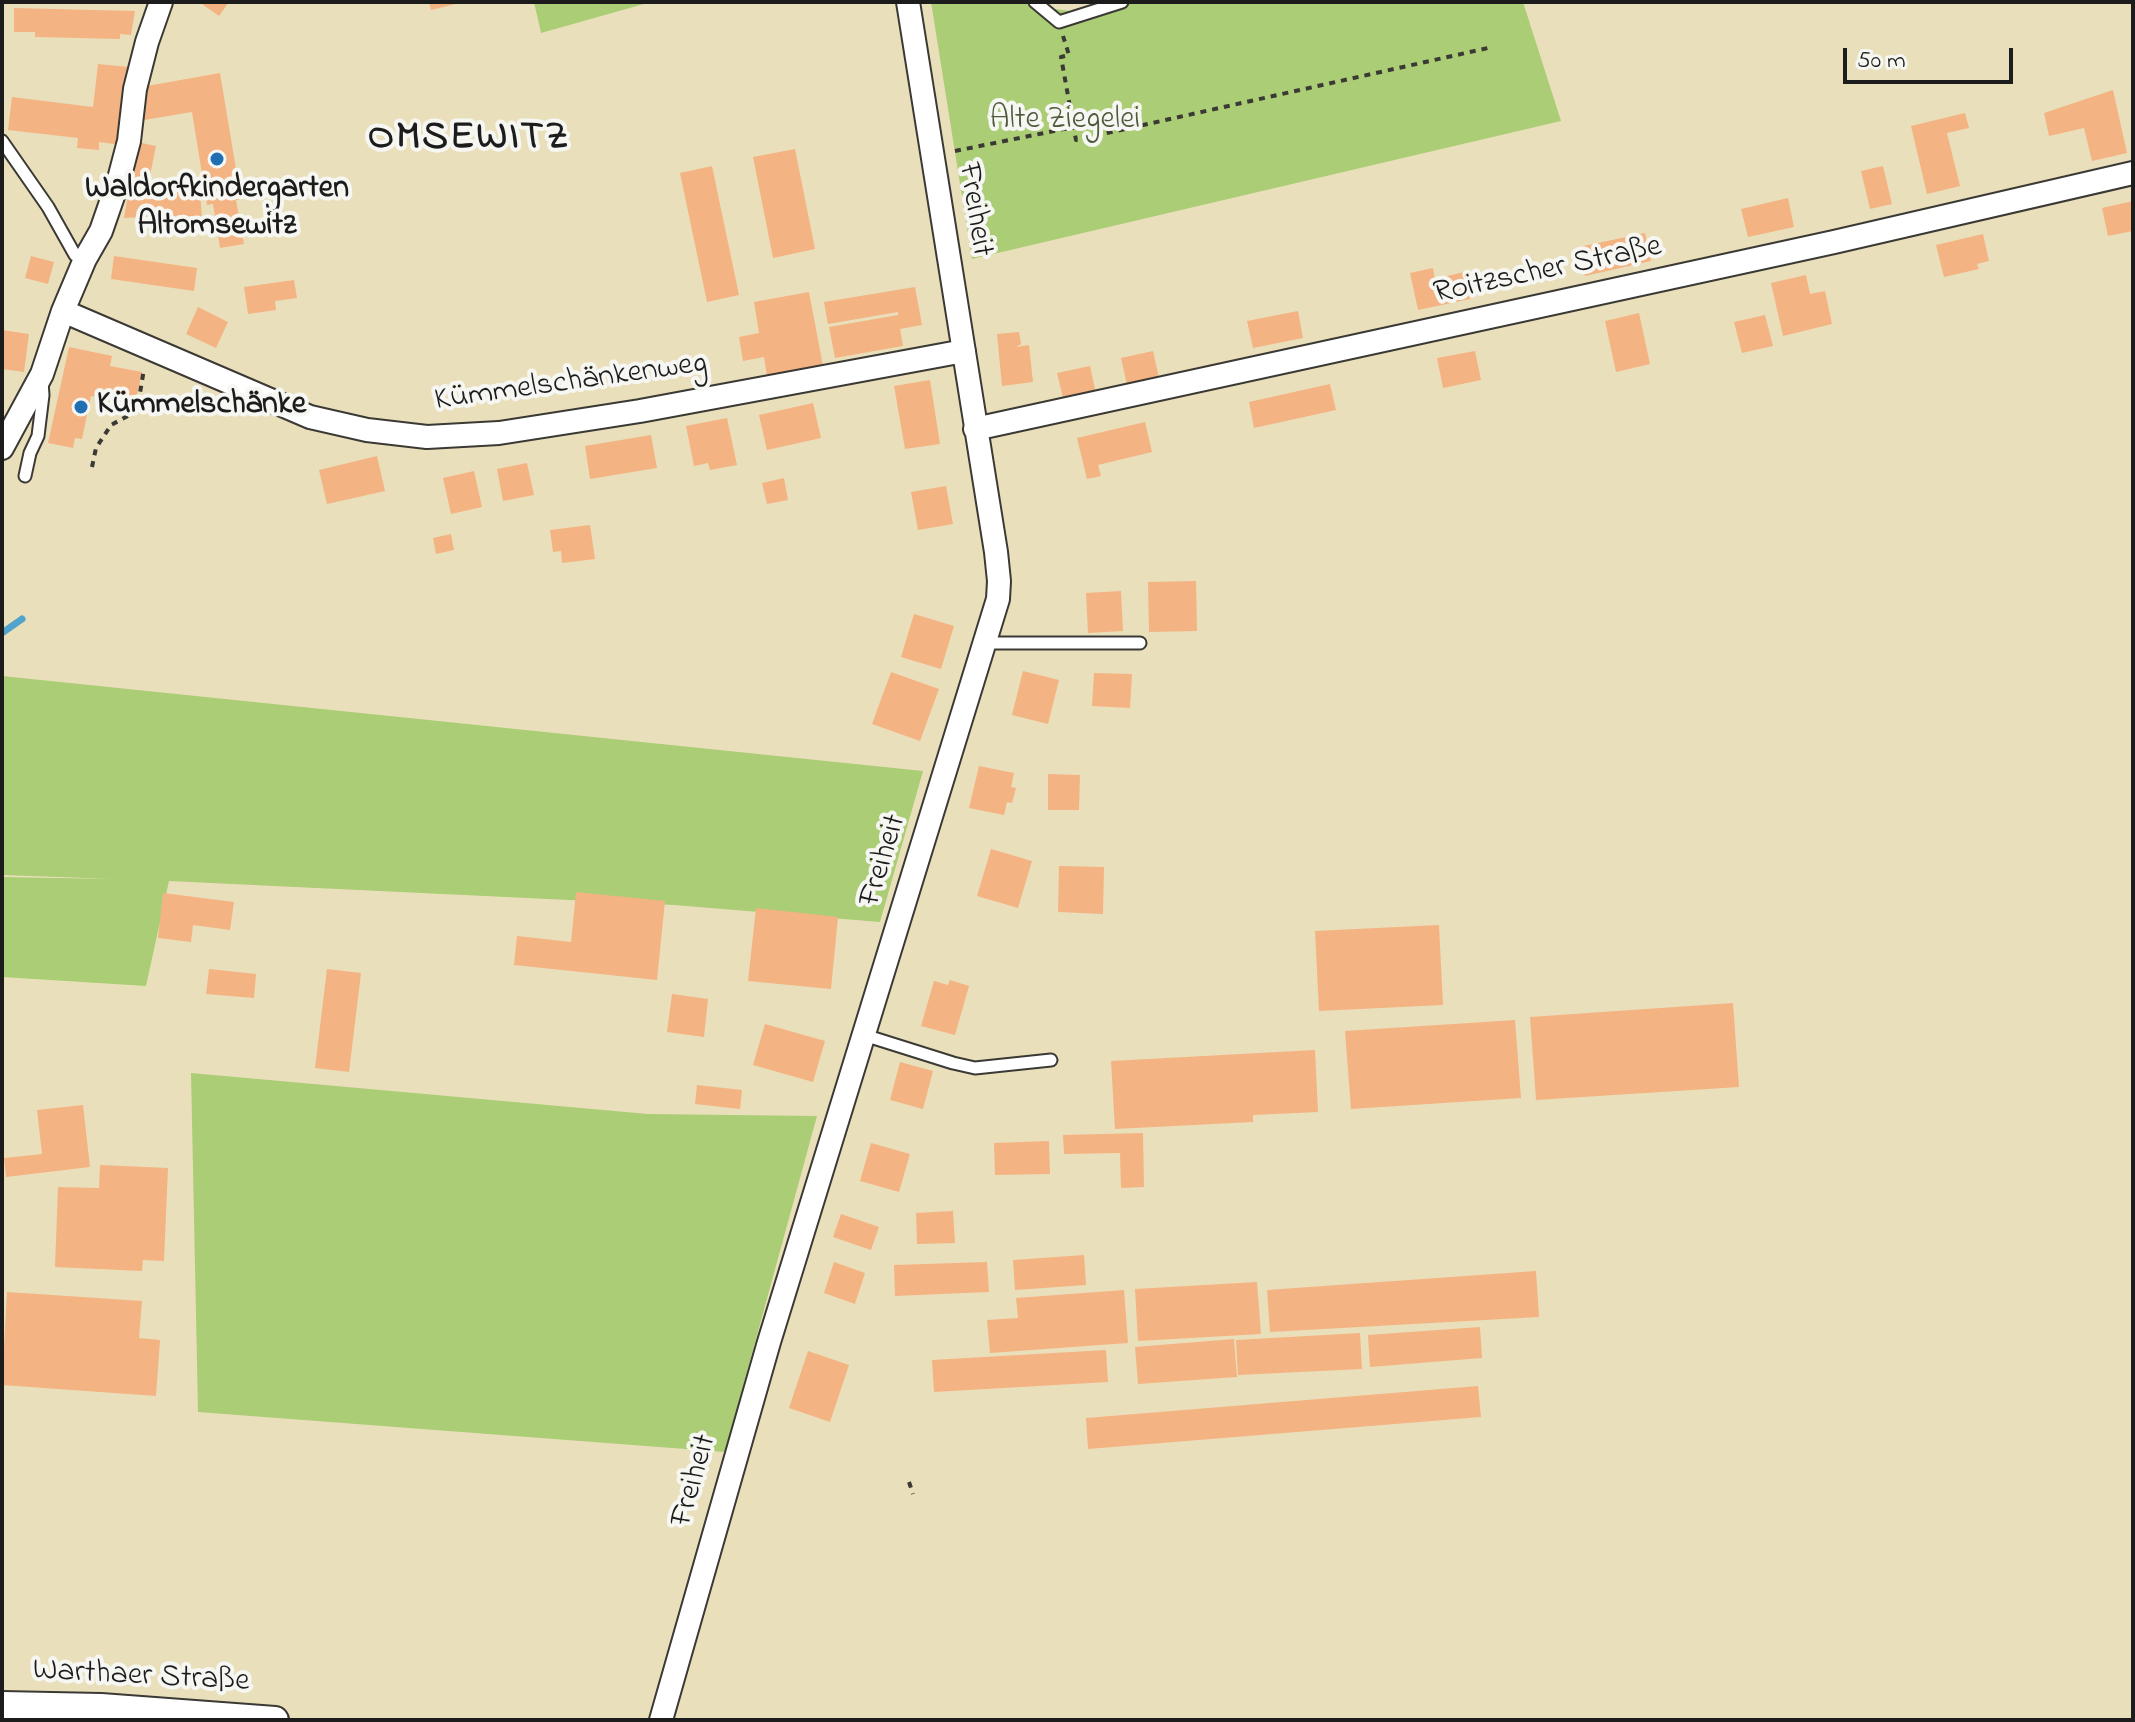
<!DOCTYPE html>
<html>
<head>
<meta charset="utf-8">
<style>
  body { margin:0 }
  #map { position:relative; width:2135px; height:1722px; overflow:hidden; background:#eadfbb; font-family:"Indie Flower",sans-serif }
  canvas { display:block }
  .frame { position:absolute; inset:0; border:4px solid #1c1c1c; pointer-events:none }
  .scale { position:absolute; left:1843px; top:48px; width:170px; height:36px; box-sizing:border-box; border:4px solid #1c1c1c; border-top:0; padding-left:10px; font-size:24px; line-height:28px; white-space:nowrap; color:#1c1c1c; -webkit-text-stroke:6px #f6f6f2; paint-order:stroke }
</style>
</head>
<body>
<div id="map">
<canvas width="2135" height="1722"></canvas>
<div class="frame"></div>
<div class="scale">50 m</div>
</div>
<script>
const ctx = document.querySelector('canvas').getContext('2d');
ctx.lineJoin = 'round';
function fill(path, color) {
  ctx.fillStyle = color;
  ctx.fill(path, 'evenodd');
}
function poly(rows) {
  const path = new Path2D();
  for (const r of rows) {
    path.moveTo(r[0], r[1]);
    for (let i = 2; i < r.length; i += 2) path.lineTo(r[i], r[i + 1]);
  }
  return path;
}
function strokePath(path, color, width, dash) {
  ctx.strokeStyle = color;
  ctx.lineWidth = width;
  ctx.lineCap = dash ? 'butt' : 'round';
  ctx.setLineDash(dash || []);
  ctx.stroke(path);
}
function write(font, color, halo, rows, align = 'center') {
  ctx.font = font + ' "Indie Flower",sans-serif';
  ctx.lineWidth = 8;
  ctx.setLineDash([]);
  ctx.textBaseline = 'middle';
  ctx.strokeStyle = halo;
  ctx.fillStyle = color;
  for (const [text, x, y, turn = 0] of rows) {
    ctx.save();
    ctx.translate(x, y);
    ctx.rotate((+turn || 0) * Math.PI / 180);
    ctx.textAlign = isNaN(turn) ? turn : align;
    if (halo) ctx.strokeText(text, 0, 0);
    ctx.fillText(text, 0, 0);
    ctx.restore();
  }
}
fill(poly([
  [534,2,651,2,541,33],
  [931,2,1046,2,1048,8,1070,11,1099,2,1523,2,1561,121,972,259],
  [2,676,923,771,880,922,674,905,169,881,146,986,2,977,2,877,113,879,2,875],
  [191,1073,648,1114,817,1116,725,1452,198,1412]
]), '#abcd76');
strokePath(poly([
  [2,633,22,619]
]), '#51a3cc', 7);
fill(poly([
  [199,2,229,2,219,16],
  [429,2,460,2,460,3,431,10],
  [14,8,135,11,131,35,120,34,120,39,35,37,35,32,14,32],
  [98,64,129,67,121,139,114,144,99,142,99,150,77,148,78,138,8,130,12,97,93,107],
  [220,73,241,199,236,200,244,244,220,248,213,204,207,205,192,112,144,120,147,86],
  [2113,90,2127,153,2092,161,2084,128,2049,136,2044,113],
  [1965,113,1969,128,1947,133,1960,186,1927,194,1911,126],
  [137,142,156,146,147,190,127,192],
  [795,149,815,249,773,258,753,157],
  [712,166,739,295,707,302,680,173],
  [1883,166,1892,204,1870,209,1861,171],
  [200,190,202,219,160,221,160,216,124,218,128,195],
  [1788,198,1794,227,1748,237,1741,209],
  [2133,201,2133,231,2108,236,2102,208],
  [1645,233,1651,261,1585,276,1579,247],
  [1983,234,1989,261,1977,264,1979,269,1944,277,1936,245],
  [31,256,54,262,48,284,25,278],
  [114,256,197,268,194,291,111,279],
  [1433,268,1435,279,1464,272,1470,299,1418,310,1410,273],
  [1806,275,1810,294,1825,291,1832,324,1783,336,1771,283],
  [294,280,297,298,275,301,276,310,248,314,244,287],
  [915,287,922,325,900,329,903,346,835,358,829,327,898,315,898,312,828,324,824,302],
  [809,292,823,366,767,376,764,357,743,361,739,337,759,333,754,302],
  [198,307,228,322,216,348,186,334],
  [1298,311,1303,338,1253,348,1247,321],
  [1639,313,1650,364,1616,372,1605,321],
  [1765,315,1773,346,1742,353,1734,322],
  [2,330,29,334,24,372,2,369],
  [1019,332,1021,344,1016,347,1029,345,1033,382,1002,386,997,334],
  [69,347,112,356,110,366,142,372,135,405,91,396,82,439,75,438,73,448,48,443],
  [1153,351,1159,378,1127,385,1121,358],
  [1475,351,1481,380,1443,388,1437,358],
  [1090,366,1096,394,1064,402,1057,373],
  [930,380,940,444,905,449,894,386],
  [1330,384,1336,410,1254,428,1249,402],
  [813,403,821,438,767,450,759,415],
  [727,418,737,465,710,470,708,463,694,466,686,426],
  [1145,422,1152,452,1098,465,1101,476,1087,479,1077,438],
  [651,435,657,468,590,479,585,446],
  [377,456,385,491,327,504,319,470],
  [527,463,534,495,503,501,497,469],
  [474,471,482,507,451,514,443,478],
  [784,478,788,500,767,504,762,483],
  [946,486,953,524,918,530,911,492],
  [590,525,595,559,562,563,561,551,553,552,550,530],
  [451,534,454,550,436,554,433,538],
  [1196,581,1197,631,1149,632,1148,582],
  [1121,591,1123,631,1088,633,1086,593],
  [914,614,954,626,941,669,901,657],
  [1023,671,1059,680,1048,724,1012,715],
  [891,672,939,689,920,741,872,724],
  [1094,673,1132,674,1130,708,1092,706],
  [979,766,1014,773,1011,787,1016,788,1012,803,1007,802,1004,815,969,808],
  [1048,774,1080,775,1079,810,1048,810],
  [991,849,1032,861,1018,908,977,896],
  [1059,866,1104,867,1103,914,1058,912],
  [576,892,665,901,657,980,514,965,517,936,571,942],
  [163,893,234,902,230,930,193,925,191,942,158,938],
  [756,908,838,917,831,989,748,981],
  [1439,925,1443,1005,1319,1011,1315,931],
  [209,969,256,974,254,998,206,994],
  [327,969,361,973,349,1072,315,1068],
  [950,980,969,986,955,1035,921,1026,934,981,948,985],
  [672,994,708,999,704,1037,667,1032],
  [1733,1003,1739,1087,1536,1100,1530,1017],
  [1515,1020,1521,1098,1351,1109,1345,1031],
  [765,1024,825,1041,813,1082,753,1065],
  [1315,1050,1318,1112,1253,1115,1253,1122,1115,1129,1111,1061],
  [900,1062,933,1071,923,1109,890,1100],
  [697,1085,742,1090,740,1109,695,1104],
  [83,1105,90,1167,6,1177,4,1158,42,1154,37,1110],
  [1143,1133,1144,1187,1121,1188,1120,1153,1064,1154,1063,1135],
  [1049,1141,1050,1174,995,1175,994,1143],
  [871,1143,910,1154,899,1192,860,1181],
  [100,1165,168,1168,164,1261,143,1260,142,1271,55,1267,58,1187,99,1188],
  [953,1211,955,1243,917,1244,916,1213],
  [841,1214,879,1227,871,1250,833,1237],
  [1084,1255,1086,1285,1015,1290,1013,1260],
  [834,1262,865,1273,855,1304,824,1293],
  [987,1262,989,1292,895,1296,894,1265],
  [1536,1271,1539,1317,1270,1332,1267,1290],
  [1257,1282,1261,1334,1138,1341,1135,1289],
  [1124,1290,1128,1343,990,1353,987,1320,1018,1318,1016,1298],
  [7,1292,142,1301,139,1338,160,1340,156,1396,2,1385],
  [1480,1327,1482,1358,1370,1367,1368,1335],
  [1360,1333,1362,1369,1238,1375,1236,1340],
  [1234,1339,1237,1377,1138,1384,1135,1347],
  [1106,1350,1108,1382,934,1392,932,1360],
  [808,1351,849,1365,830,1422,789,1408],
  [1478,1386,1481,1417,1088,1449,1086,1418]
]), '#f4b383');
const service = poly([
  [1035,2,1059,22,1122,2],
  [2,141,48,207,75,255,85,259],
  [25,476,30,453,38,436,43,395,42,382],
  [985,643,1140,643],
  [864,1035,953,1063,975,1068,1051,1060]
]);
const minor = poly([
  [63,311,310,417,367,430,427,437,499,433,640,411,964,351],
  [975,429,1834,242,2133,173],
  [2,448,42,374,63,311,85,259,101,231,119,179,129,141,135,89,147,42,161,2],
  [661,1720,769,1342,998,599,999,581,996,552,908,2]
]);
const tertiary = poly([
  [2,1705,101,1707,275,1720]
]);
strokePath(service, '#3b3934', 15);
strokePath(minor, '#3b3934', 26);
strokePath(tertiary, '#3b3934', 30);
strokePath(poly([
  [1063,36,1069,55,1061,57,1076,140,1488,48],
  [955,151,1074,127],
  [92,467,96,448,111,425,137,411,144,369],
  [909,1482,913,1494]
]), '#3b3934', 4, [6, 6]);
strokePath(service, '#fff', 11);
strokePath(minor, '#fff', 22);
strokePath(tertiary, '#fff', 26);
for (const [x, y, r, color] of [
  [217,159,8,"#1f6fb2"],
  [81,407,8,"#1f6fb2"]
]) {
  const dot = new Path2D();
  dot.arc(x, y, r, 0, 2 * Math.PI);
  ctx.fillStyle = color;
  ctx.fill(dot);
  strokePath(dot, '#f6f6f2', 3);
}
write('32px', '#4e5a3c', '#f6f6f2', [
  ["Alte Ziegelei",1065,122]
]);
write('bold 32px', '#1c1c1c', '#f6f6f2', [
  ["Waldorfkindergarten",217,191],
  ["Altomsewitz",217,228],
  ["Kümmelschänke",97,407,"left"]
]);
write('32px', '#1c1c1c', '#f6f6f2', [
  ["Freiheit",973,210,81],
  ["Roitzscher Straße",1548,272,-12],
  ["Kümmelschänkenweg",571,384,-8],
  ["Freiheit",885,861,-73],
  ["Freiheit",696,1481,-74],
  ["Warthaer Straße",141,1678,3]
]);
ctx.letterSpacing = '2px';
write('bold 40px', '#1c1c1c', '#f6f6f2', [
  ["OMSEWITZ",469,140]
]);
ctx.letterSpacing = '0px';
</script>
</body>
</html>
